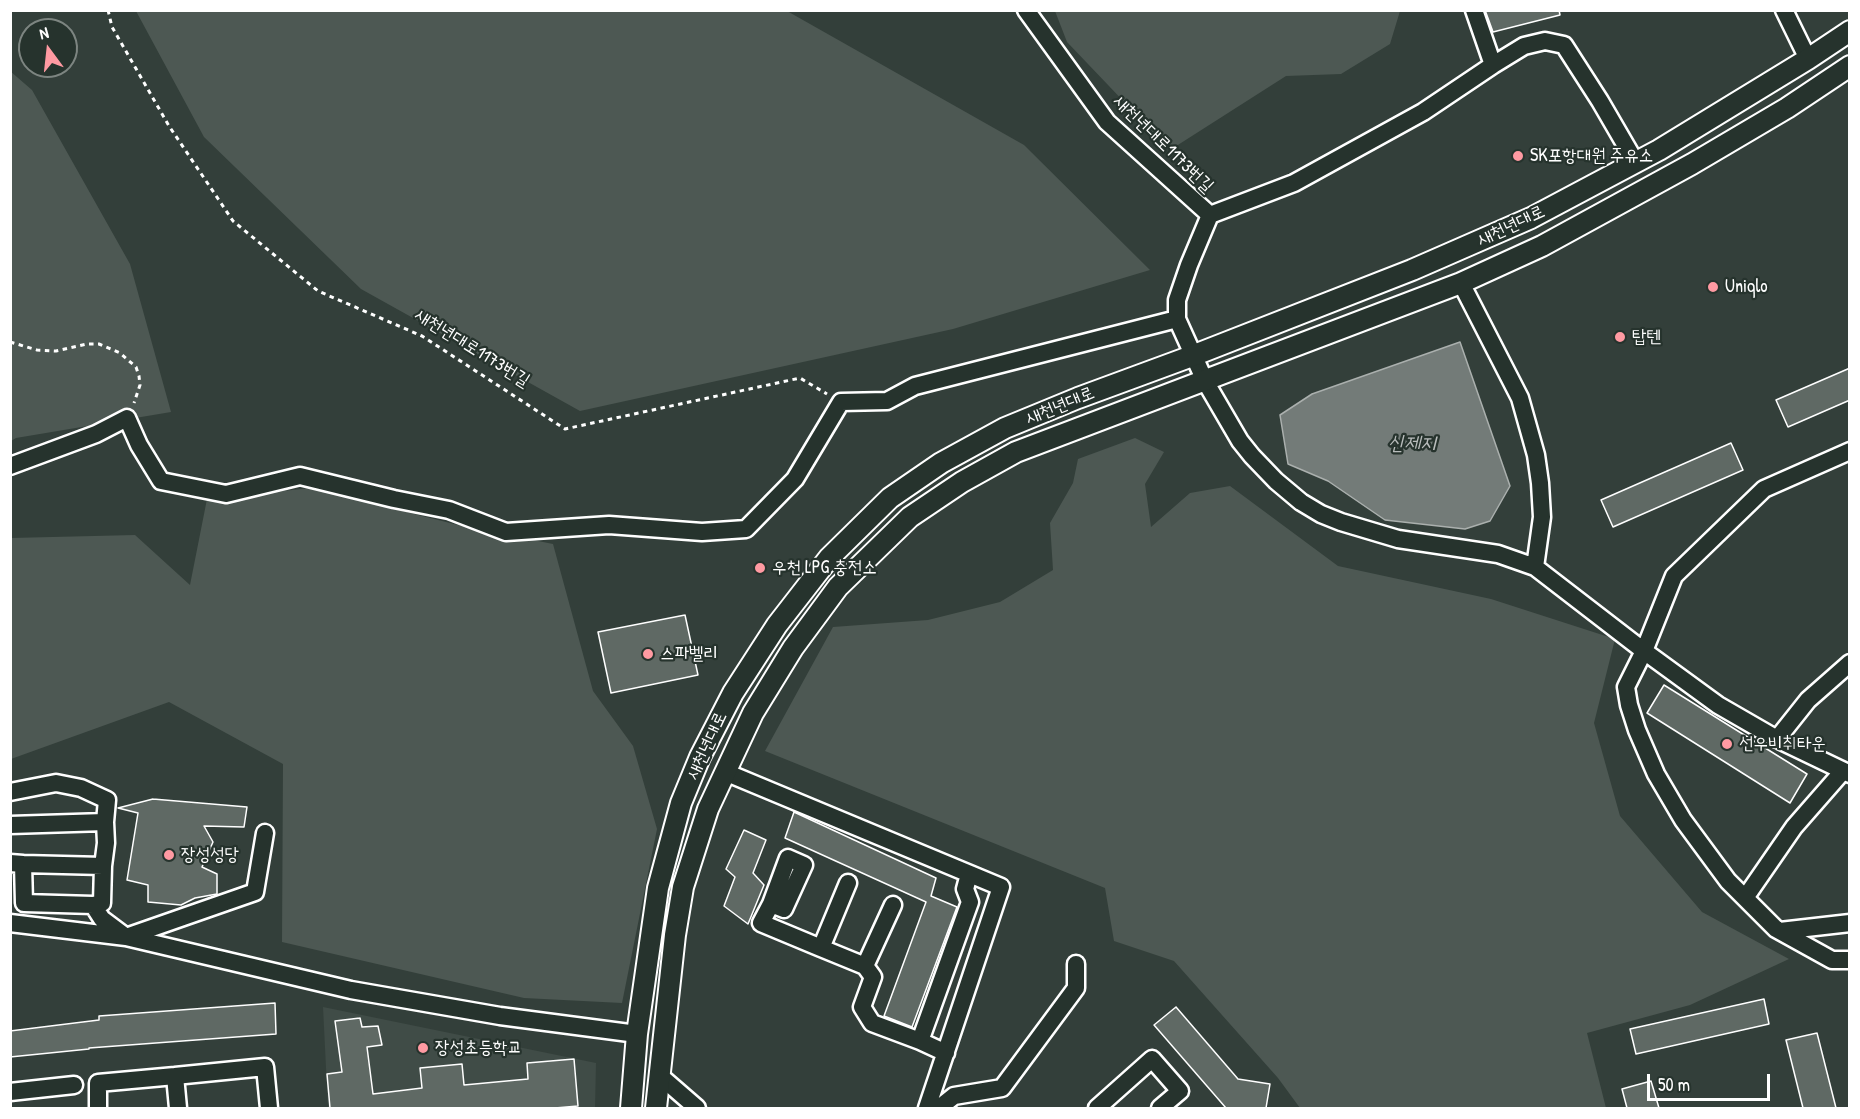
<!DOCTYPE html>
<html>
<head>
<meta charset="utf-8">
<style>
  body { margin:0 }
  #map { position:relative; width:1860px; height:1119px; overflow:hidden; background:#333f3a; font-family:"Patrick Hand",sans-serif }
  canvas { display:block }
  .frame { position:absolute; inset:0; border:12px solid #fff; pointer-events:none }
  .north { position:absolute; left:18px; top:18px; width:60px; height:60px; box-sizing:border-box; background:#26332d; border:2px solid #7d8581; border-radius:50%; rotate:345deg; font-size:16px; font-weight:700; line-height:24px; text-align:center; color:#fff }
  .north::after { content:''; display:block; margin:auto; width:21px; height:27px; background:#ff9aa2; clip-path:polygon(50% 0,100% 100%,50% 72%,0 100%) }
  .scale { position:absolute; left:1647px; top:1074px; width:123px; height:27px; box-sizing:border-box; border:3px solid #fff; border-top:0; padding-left:8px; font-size:18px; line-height:21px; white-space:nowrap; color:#fff; -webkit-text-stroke:4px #26332d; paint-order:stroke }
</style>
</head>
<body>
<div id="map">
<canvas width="1860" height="1119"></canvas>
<div class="frame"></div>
<div class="north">N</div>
<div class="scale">50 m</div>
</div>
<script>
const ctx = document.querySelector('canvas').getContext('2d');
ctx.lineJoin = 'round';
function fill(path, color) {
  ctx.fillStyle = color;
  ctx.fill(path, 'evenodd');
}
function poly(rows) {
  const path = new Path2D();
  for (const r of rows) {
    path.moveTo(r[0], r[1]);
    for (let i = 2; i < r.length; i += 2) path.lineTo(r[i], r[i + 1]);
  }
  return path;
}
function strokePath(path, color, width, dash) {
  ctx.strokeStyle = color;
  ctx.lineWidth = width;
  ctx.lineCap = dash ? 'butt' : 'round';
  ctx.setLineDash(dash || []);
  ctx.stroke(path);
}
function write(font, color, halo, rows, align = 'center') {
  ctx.font = font + ' "Patrick Hand","Poor Story",sans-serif';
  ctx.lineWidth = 4.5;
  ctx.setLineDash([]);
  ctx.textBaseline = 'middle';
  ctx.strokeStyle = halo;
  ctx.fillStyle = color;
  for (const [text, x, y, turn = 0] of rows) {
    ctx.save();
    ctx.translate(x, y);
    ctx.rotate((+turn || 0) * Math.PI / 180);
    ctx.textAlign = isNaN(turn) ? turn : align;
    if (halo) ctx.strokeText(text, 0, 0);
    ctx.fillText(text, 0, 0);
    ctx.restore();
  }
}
fill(poly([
  [323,1007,596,1063,595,1108,328,1108]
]), '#404c47');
fill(poly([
  [136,11,787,11,1024,145,1150,270,953,329,580,411,361,289,204,137],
  [1055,11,1400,11,1390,44,1341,74,1286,76,1170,150,1067,42],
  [10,71,32,90,130,264,171,412,16,438,11,441],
  [1135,438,1164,452,1145,484,1151,527,1190,493,1230,486,1338,566,1491,599,1615,639,1594,723,1620,816,1702,912,1789,959,1690,1005,1587,1033,1606,1108,1300,1108,1278,1078,1174,961,1114,941,1105,888,765,751,833,627,928,620,1000,602,1053,570,1050,523,1073,483,1078,459],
  [311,488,458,525,553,544,593,691,633,746,657,829,622,1003,524,998,282,942,283,764,169,702,11,759,11,538,135,535,190,585,207,499]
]), '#4d5853');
const water = poly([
  [1460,342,1510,486,1490,521,1465,529,1385,520,1328,481,1288,464,1280,415,1312,394,1460,342]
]);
fill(water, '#737b78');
strokePath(water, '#abb0ae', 1.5);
const building = poly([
  [1485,10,1559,10,1560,15,1493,32,1485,10],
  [1850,368,1850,400,1788,427,1776,400,1850,368],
  [1731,443,1743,470,1613,527,1601,500,1731,443],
  [685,615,698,675,611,693,598,632,685,615],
  [1664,685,1807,774,1790,803,1647,713,1664,685],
  [153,799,247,807,244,827,204,826,213,842,202,867,217,874,217,894,195,898,181,905,148,902,148,885,127,880,138,813,118,808,153,799],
  [794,812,936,878,931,896,957,907,912,1027,884,1016,926,902,785,838,794,812],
  [744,830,766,840,753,873,764,885,748,924,724,906,735,877,726,869,744,830],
  [1764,999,1769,1024,1636,1054,1630,1029,1764,999],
  [275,1003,276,1034,89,1048,89,1049,10,1057,10,1031,99,1020,99,1016,275,1003],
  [1176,1007,1238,1079,1270,1084,1266,1108,1226,1108,1154,1025,1176,1007],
  [360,1018,362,1027,378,1026,382,1045,367,1047,373,1094,422,1088,420,1068,462,1064,464,1085,528,1079,527,1063,574,1059,578,1106,555,1108,330,1108,327,1074,342,1072,335,1021,360,1018],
  [1817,1033,1836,1108,1803,1108,1786,1040,1817,1033],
  [1651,1081,1659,1108,1627,1108,1622,1089,1651,1081]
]);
fill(building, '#5f6964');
strokePath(building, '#fff', 1.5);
const minor = poly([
  [1026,10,1107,122,1210,215,1189,265,1177,300,1177,319],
  [1474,10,1493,65,1524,46,1545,41,1564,45,1600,101,1636,163],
  [1784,10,1808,59],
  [1210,215,1294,183,1423,112,1493,65],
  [1461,283,1520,398,1536,455,1540,483,1542,517,1535,567],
  [1850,451,1764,489,1674,576,1644,651,1626,687,1629,705,1637,730,1656,774,1683,820,1728,881,1776,929,1832,960,1850,960],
  [10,466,96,434,127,418,139,445,161,481,226,494,300,476,394,499,449,510,506,532,609,525,702,532,746,529,795,479,841,402,887,401,915,386,1177,319,1205,381,1240,441,1252,456,1276,481,1301,502,1321,514,1341,522,1398,539,1498,554,1535,567,1644,651,1718,705,1777,739,1850,774],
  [1777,739,1808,700,1850,663],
  [725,772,1001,887,927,1108],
  [10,792,56,783,81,788,107,800,105,822,10,825],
  [10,863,23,864,24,903,93,905,102,903,103,866,106,843,105,822],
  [23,864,103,866],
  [848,883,821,948,865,966],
  [1745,898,1794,827,1843,771],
  [771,904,788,858,804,865,784,909,771,904,761,923,821,948],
  [93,905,102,919,126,937,255,892,265,833],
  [893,905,865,966,873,977,862,1007,872,1023,920,1041],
  [10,923,126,937,351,990,500,1016,637,1034],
  [1780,931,1850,923],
  [946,1053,920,1041,970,902,965,889,969,874],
  [659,1075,697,1108],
  [10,1092,74,1085],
  [98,1108,98,1083,175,1076],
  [178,1108,175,1076,265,1067,269,1108],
  [939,1108,954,1096,1002,1088,1076,988,1076,964],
  [1097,1108,1152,1059,1180,1091,1160,1108]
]);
const major = poly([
  [631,1108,637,1034,658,888,681,803,700,757,733,693,777,625,829,558,890,498,941,463,1005,428,1078,398,1192,356,1412,270,1531,218,1659,150,1808,59,1850,31],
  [656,1108,675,935,683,887,708,809,753,713,793,648,838,587,910,517,962,482,1016,452,1461,283,1542,246,1692,164,1787,108,1850,66]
]);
strokePath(minor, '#fff', 21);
strokePath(major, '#fff', 24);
strokePath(poly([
  [108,10,112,27,169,126,233,221,318,291,422,336,565,429,800,378,827,394],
  [10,342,37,350,56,351,87,344,99,344,120,353,136,367,139,376,140,385,134,403]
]), '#fff', 3, [4.5, 4.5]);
strokePath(minor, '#26332d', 16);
strokePath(major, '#26332d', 20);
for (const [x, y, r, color] of [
  [1518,156,6,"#ff9aa2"],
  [1713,287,6,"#ff9aa2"],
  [1620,337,6,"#ff9aa2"],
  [760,568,6,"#ff9aa2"],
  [648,654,6,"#ff9aa2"],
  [1727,744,6,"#ff9aa2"],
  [169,855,6,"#ff9aa2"],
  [423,1048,6,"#ff9aa2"]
]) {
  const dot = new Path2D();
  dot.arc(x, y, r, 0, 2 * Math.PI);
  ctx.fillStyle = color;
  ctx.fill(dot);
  strokePath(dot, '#26332d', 2);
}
write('18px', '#fff', '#26332d', [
  ["새천년대로1173번길",1163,144,44],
  ["새천년대로",1511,226,-25],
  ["새천년대로1173번길",472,348,32],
  ["새천년대로",1060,406,-22],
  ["새천년대로",707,746,-65]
]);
write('18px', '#fff', '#26332d', [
  ["SK포항대원 주유소",1530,156],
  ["Uniqlo",1725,287],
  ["탑텐",1632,337],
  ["우천 LPG 충전소",772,568],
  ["스파벨리",660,654],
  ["선우비취타운",1739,744],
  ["장성성당",181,855],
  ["장성초등학교",435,1048]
], 'left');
write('italic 20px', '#b9bdbc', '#26332d', [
  ["신제지",1412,444]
]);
</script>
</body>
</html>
